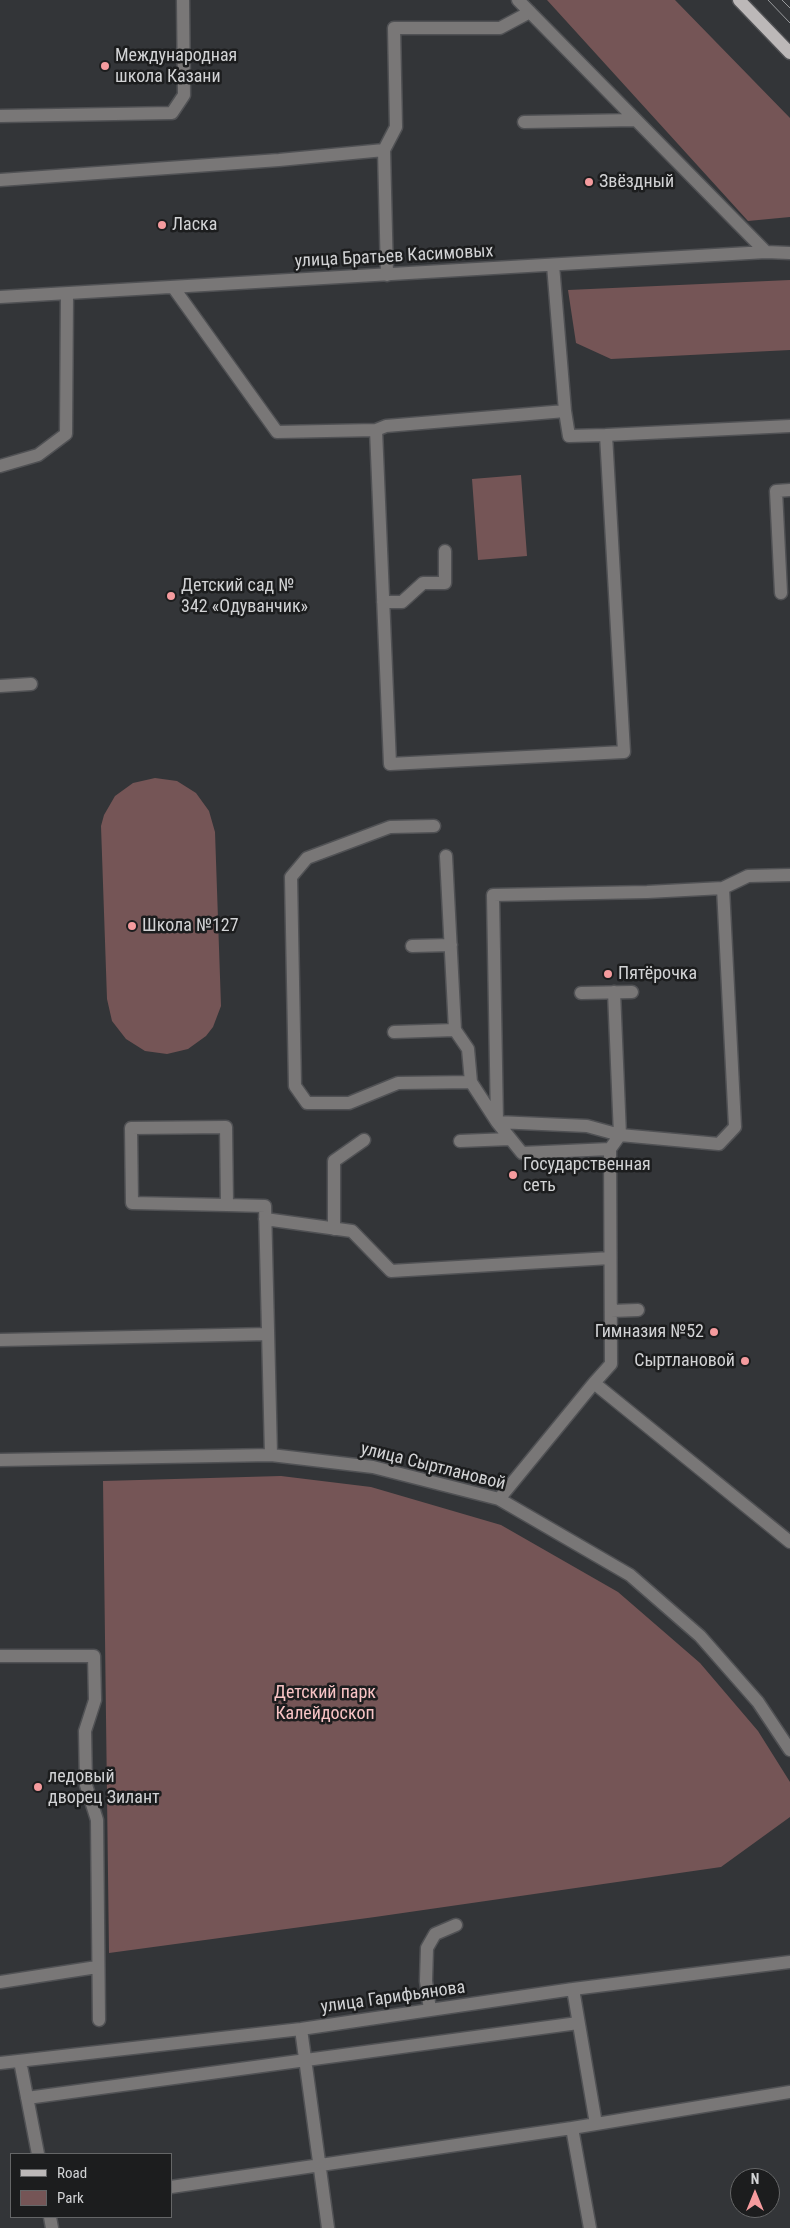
<!DOCTYPE html>
<html>
<head>
<meta charset="utf-8">
<style>
  body { margin:0 }
  #map { position:relative; width:790px; height:2228px; overflow:hidden; background:#333538; font-family:"Roboto Condensed",sans-serif }
  canvas { display:block }
  .legend { position:absolute; left:10px; top:2153px; width:162px; height:65px; box-sizing:border-box; background:#1c1d1e; border:1px solid #656667; margin:0; padding:6px 9px; list-style:none; font-size:15px; color:#d2d3d5 }
  .legend li { display:flex; align-items:center; gap:10px; height:25px }
  .legend b { width:25px; border:1px solid #656667 }
  .north { position:absolute; left:730px; top:2168px; width:50px; height:50px; box-sizing:border-box; background:#1c1d1e; border:1px solid #656667; border-radius:50%; rotate:0deg; font-size:14px; font-weight:700; line-height:20px; text-align:center; color:#d2d3d5 }
  .north::after { content:''; display:block; margin:auto; width:18px; height:22px; background:#f59b9e; clip-path:polygon(50% 0,100% 100%,50% 72%,0 100%) }
</style>
</head>
<body>
<div id="map">
<canvas width="790" height="2228"></canvas>
<ul class="legend">
<li><b style="height:6px;background:#bcb8b8"></b>Road</li>
<li><b style="height:14px;background:#755556"></b>Park</li>
</ul>
<div class="north">N</div>
</div>
<script>
const ctx = document.querySelector('canvas').getContext('2d');
ctx.lineJoin = 'round';
function fill(path, color) {
  ctx.fillStyle = color;
  ctx.fill(path, 'evenodd');
}
function poly(rows) {
  const path = new Path2D();
  for (const r of rows) {
    path.moveTo(r[0], r[1]);
    for (let i = 2; i < r.length; i += 2) path.lineTo(r[i], r[i + 1]);
  }
  return path;
}
function strokePath(path, color, width, dash) {
  ctx.strokeStyle = color;
  ctx.lineWidth = width;
  ctx.lineCap = dash ? 'butt' : 'round';
  ctx.setLineDash(dash || []);
  ctx.stroke(path);
}
function write(font, color, halo, rows, align = 'center') {
  ctx.font = font + ' "Roboto Condensed",sans-serif';
  ctx.lineWidth = 5;
  ctx.setLineDash([]);
  ctx.textBaseline = 'middle';
  ctx.strokeStyle = halo;
  ctx.fillStyle = color;
  for (const [text, x, y, turn = 0] of rows) {
    ctx.save();
    ctx.translate(x, y);
    ctx.rotate((+turn || 0) * Math.PI / 180);
    ctx.textAlign = isNaN(turn) ? turn : align;
    if (halo) ctx.strokeText(text, 0, 0);
    ctx.fillText(text, 0, 0);
    ctx.restore();
  }
}
fill(poly([
  [547,0,675,0,790,118,790,217,748,221],
  [790,280,790,350,611,359,576,343,568,290],
  [521,475,527,556,478,560,472,479],
  [155,778,177,781,196,793,209,811,215,832,221,1006,213,1027,206,1036,188,1049,167,1054,145,1051,126,1039,112,1021,107,999,101,826,104,815,115,796,133,783],
  [281,1476,371,1487,501,1525,618,1592,700,1663,758,1731,790,1782,790,1817,721,1867,375,1917,109,1953,103,1481]
]), '#755556');
const minor = poly([
  [518,0,766,252],
  [0,116,172,113,184,95,183,0],
  [524,122,635,120],
  [384,150,396,127,394,28,500,28,530,12],
  [0,180,279,160,384,150,387,275],
  [173,287,277,432,376,430,390,764,624,752,606,435,569,436,565,411,553,265],
  [0,297,766,252,790,253],
  [376,430,386,426,565,411],
  [606,435,790,426],
  [0,466,38,455,66,434,67,294],
  [781,593,776,491,790,490],
  [383,602,402,602,423,583,445,583,445,551],
  [0,686,31,684],
  [434,826,390,827,307,858,291,877,295,1086,307,1103,349,1103,398,1083,471,1082,497,1122,522,1153,610,1149],
  [446,856,455,1030,468,1049,471,1082],
  [412,946,451,945],
  [614,992,620,1135,587,1126,497,1122,493,895,647,892,723,888],
  [581,993,632,992],
  [394,1032,455,1030],
  [460,1141,510,1139],
  [227,1205,132,1203,131,1128,226,1127,227,1205,265,1206,271,1455],
  [265,1219,352,1231,391,1271,610,1258],
  [334,1229,334,1161,364,1140],
  [611,1311,638,1310],
  [0,1340,268,1334],
  [594,1383,611,1364,610,1149,620,1135,719,1144,735,1127,723,888,748,876,790,875],
  [0,1460,271,1455,373,1467,499,1499,630,1575,700,1636,758,1702,790,1750],
  [499,1499,594,1383,790,1542],
  [0,1656,94,1656,95,1700,85,1731,86,1785,97,1820,99,2020],
  [0,1982,97,1967],
  [573,1989,596,2124],
  [430,2010,426,1981,427,1948,435,1934,456,1925],
  [301,2029,328,2228],
  [20,2061,38,2154],
  [0,2063,301,2029,573,1989,790,1962],
  [27,2098,578,2023],
  [572,2128,590,2228],
  [171,2187,572,2128,790,2092],
  [50,2217,52,2228]
]);
const major = poly([
  [739,0,790,53]
]);
strokePath(minor, '#505154', 15);
strokePath(major, '#505154', 15);
strokePath(minor, '#797777', 12);
strokePath(major, '#bcb8b8', 12);
strokePath(poly([
  [768,0,790,23],
  [782,0,790,8]
]), '#999b9d', 1);
for (const [x, y, r, color] of [
  [105,66,5,"#f59b9e"],
  [589,182,5,"#f59b9e"],
  [162,225,5,"#f59b9e"],
  [171,596,5,"#f59b9e"],
  [132,926,5,"#f59b9e"],
  [608,974,5,"#f59b9e"],
  [513,1175,5,"#f59b9e"],
  [714,1332,5,"#f59b9e"],
  [745,1361,5,"#f59b9e"],
  [38,1787,5,"#f59b9e"]
]) {
  const dot = new Path2D();
  dot.arc(x, y, r, 0, 2 * Math.PI);
  ctx.fillStyle = color;
  ctx.fill(dot);
  strokePath(dot, '#1c1d1e', 2);
}
write('18px', '#d2d3d5', '#1c1d1e', [
  ["Международная",115,56],
  ["школа Казани",115,77],
  ["Звёздный",599,182],
  ["Ласка",172,225],
  ["Детский сад №",181,586],
  ["342 «Одуванчик»",181,607],
  ["Школа №127",142,926],
  ["Пятёрочка",618,974],
  ["Государственная",523,1165],
  ["сеть",523,1186],
  ["Гимназия №52",704,1332,"right"],
  ["Сыртлановой",735,1361,"right"],
  ["ледовый",48,1777],
  ["дворец Зилант",48,1798]
], 'left');
write('18px', '#d2d3d5', '#1c1d1e', [
  ["улица Братьев Касимовых",394,257,-3],
  ["улица Сыртлановой",433,1467,14],
  ["улица Гарифьянова",393,1998,-8]
]);
write('18px', '#f8c4c5', '#1c1d1e', [
  ["Детский парк",325,1693],
  ["Калейдоскоп",325,1714]
]);
</script>
</body>
</html>
